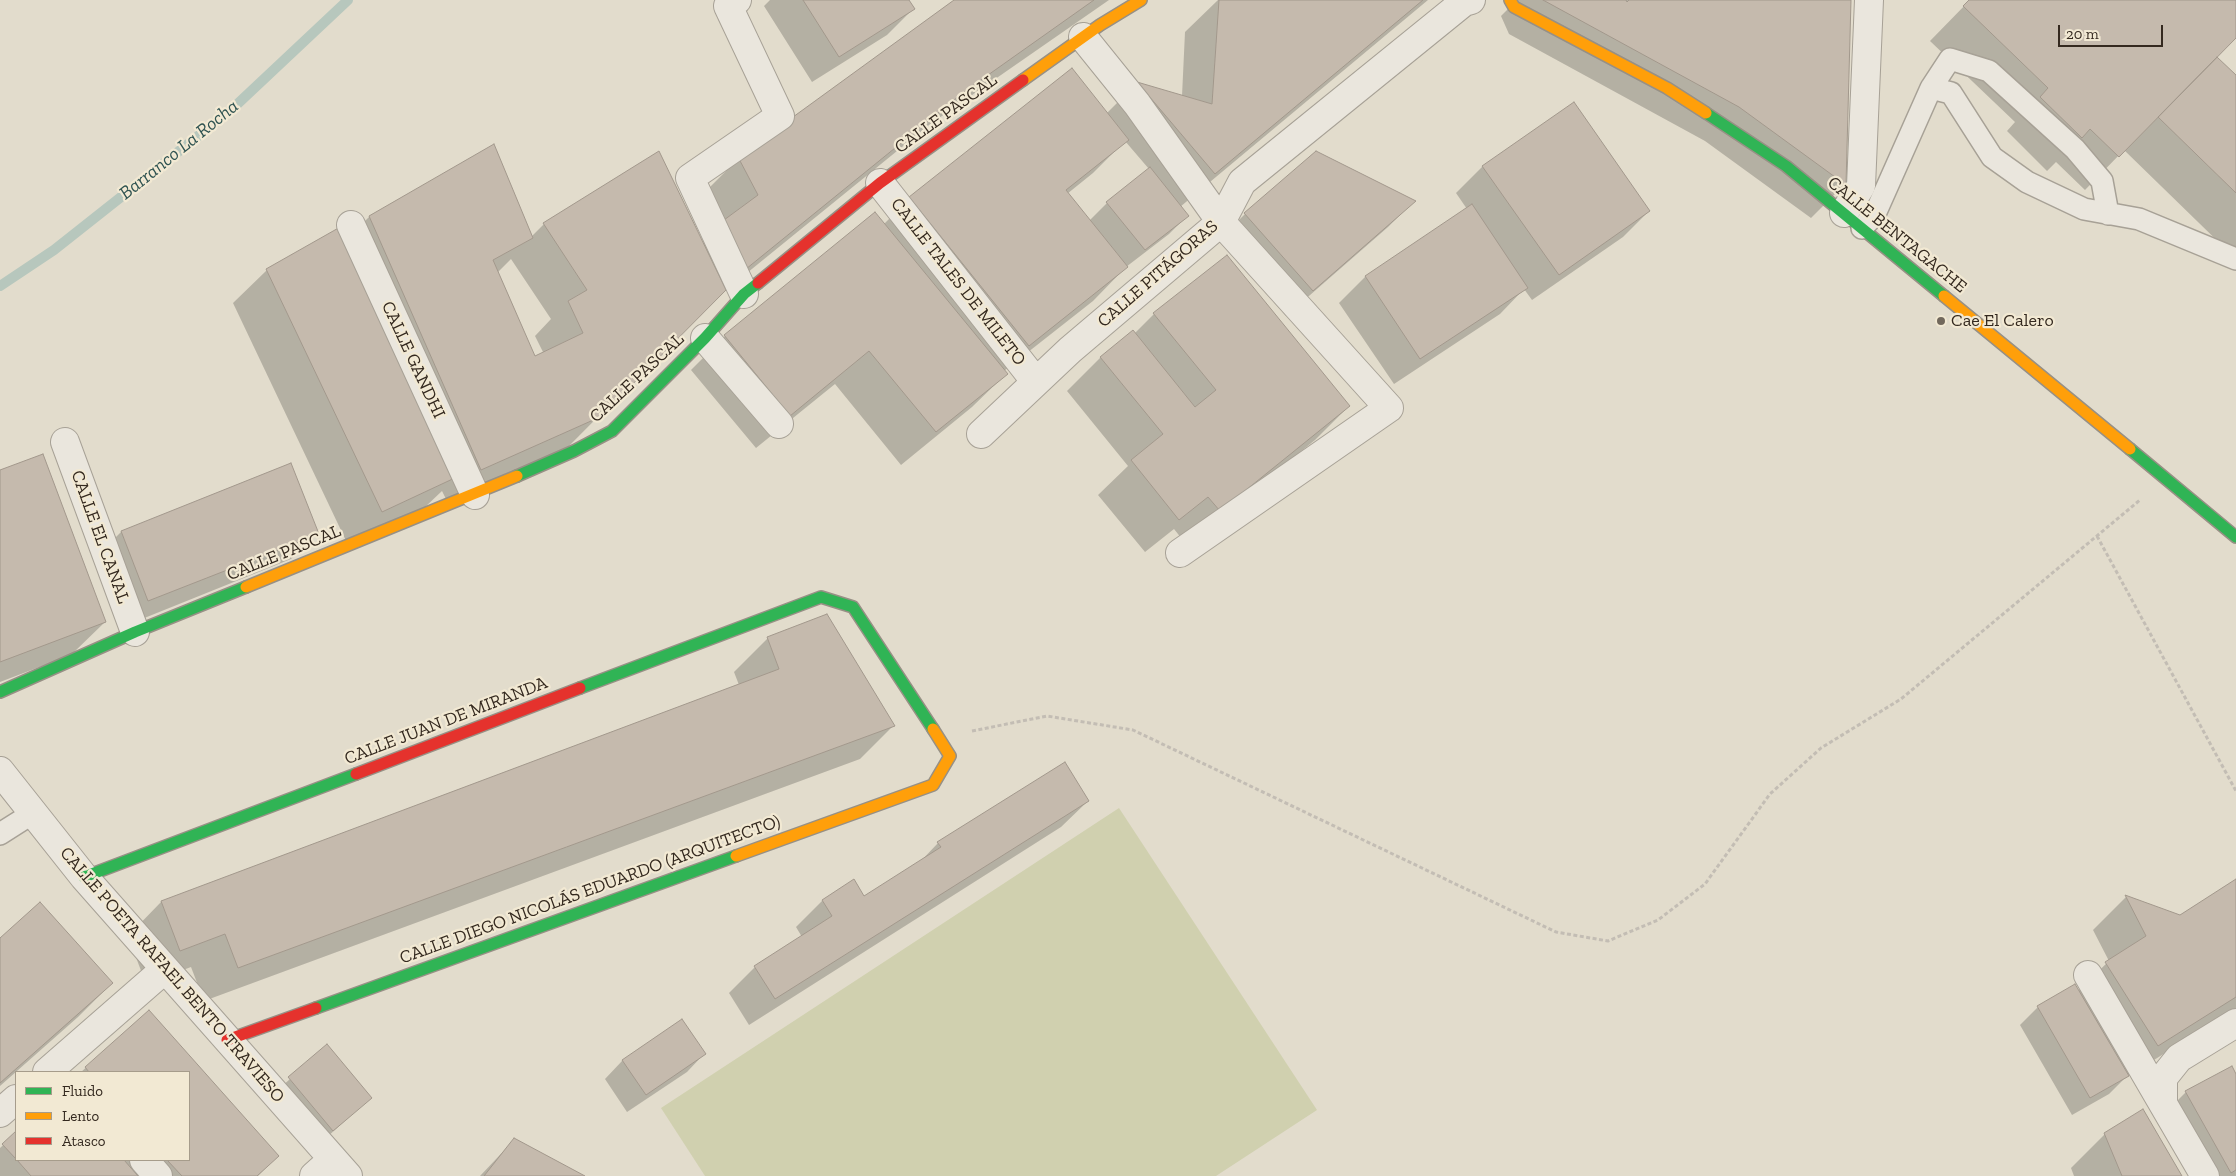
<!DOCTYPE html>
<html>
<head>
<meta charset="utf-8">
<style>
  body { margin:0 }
  #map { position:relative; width:2236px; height:1176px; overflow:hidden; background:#e2dccc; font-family:"Zilla Slab",serif }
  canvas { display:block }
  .legend { position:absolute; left:15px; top:1071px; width:175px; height:90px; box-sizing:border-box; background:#f2e9d3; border:1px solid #a69c8b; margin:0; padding:6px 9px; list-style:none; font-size:15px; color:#34291f }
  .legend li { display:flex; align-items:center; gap:10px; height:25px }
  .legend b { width:25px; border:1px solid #a69c8b }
  .scale { position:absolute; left:2058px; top:25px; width:105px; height:22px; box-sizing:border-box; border:2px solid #34291f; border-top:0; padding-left:6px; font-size:15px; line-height:18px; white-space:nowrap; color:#34291f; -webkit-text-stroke:4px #f2e9d3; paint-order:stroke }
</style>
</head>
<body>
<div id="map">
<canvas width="2236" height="1176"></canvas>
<ul class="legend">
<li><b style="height:6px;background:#30b455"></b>Fluido</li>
<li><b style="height:6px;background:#ff9f0a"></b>Lento</li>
<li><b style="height:6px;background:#e5322d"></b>Atasco</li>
</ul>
<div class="scale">20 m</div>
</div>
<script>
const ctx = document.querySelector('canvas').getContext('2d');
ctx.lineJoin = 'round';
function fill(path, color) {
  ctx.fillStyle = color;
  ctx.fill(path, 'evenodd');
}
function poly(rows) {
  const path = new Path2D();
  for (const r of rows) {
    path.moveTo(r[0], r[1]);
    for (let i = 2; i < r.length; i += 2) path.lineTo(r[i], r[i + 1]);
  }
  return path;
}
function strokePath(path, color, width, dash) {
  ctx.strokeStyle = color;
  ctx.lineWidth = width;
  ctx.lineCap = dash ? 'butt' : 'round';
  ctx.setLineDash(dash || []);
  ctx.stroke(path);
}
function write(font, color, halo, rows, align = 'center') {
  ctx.font = font + ' "Zilla Slab",serif';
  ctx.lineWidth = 4.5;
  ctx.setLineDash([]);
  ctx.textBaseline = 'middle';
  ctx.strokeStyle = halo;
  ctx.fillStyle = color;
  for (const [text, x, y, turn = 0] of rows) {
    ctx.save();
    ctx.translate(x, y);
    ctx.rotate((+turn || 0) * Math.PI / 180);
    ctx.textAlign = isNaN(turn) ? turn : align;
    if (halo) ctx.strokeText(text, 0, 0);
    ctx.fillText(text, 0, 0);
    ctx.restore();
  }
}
fill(poly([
  [1119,808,1317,1110,1216,1176,705,1176,661,1108]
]), '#d0d0af');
fill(poly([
  [770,0,908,0,913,9,887,35,812,82,764,6],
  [956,0,1109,0,929,125,715,299,565,450,448,503,442,491,423,509,348,545,233,303,267,270,347,239,369,217,531,237,544,224,702,244,722,224,705,192,739,158],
  [511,259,551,319,535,336,544,354,535,358,498,272],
  [1218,0,1428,0,1180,207,1187,216,1169,234,1126,267,1093,301,1004,371,1006,374,972,407,901,465,835,384,756,448,691,370,725,336,884,224,910,198,1106,114,1137,83,1182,96,1185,32],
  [1125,141,1149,169,1107,203,1089,221,1067,194,1093,173],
  [1517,0,1850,0,1844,185,1811,218,1705,141,1509,34,1501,16],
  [1970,0,2236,0,2236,36,2215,57,2236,77,2236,259,2124,150,2085,190,2056,162,2047,171,2007,131,2015,122,1930,41],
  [1573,104,1649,211,1623,237,1532,300,1524,289,1500,314,1394,384,1339,303,1366,276,1467,209,1456,193,1482,167],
  [1316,153,1414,201,1388,227,1286,316,1219,240,1245,214],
  [1154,314,1349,406,1315,440,1186,544,1174,529,1145,552,1098,495,1128,466,1067,391,1101,357,1134,334],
  [0,471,105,622,71,655,0,682],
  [121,532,318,533,291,559,122,627,95,558],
  [768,638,893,726,860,759,204,1001,191,967,146,984,128,936,161,902,739,685,734,672],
  [1088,801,1061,827,749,1025,729,993,755,967,802,937,796,927,822,901,864,897,919,863,938,843],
  [2236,881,2236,1008,2124,1079,2109,1094,2072,1115,2020,1025,2038,1007,2078,991,2109,961,2093,930,2126,897,2180,916],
  [0,939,112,983,78,1017,0,1086],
  [149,1012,277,1156,258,1176,0,1176,0,1148,16,1133,16,1160,189,1160,189,1072,81,1072],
  [682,1020,704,1054,687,1072,627,1112,605,1079,622,1061],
  [327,1046,370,1098,315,1148,271,1096],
  [2236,1076,2236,1176,2192,1176,2160,1118,2186,1092],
  [2105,1134,2181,1176,2074,1176,2071,1168],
  [514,1140,582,1176,480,1176]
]), '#0003');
strokePath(poly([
  [0,286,54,250,231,110,348,0]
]), '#b7c7bd', 10);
const building = poly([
  [803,0,909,0,915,9,839,57,803,0],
  [954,0,1094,0,964,92,746,269,724,220,758,195,738,157,954,0],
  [1219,0,1423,0,1215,174,1137,82,1212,104,1219,0],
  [1543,0,1626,0,1627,2,1629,0,1851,0,1846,185,1739,107,1543,0],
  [1969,0,2236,0,2236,38,2119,157,2090,129,2082,138,2040,97,2048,88,1963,6,1969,0],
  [2217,57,2236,75,2236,193,2158,117,2217,57],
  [1072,68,1129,140,1066,190,1128,267,1029,346,909,197,1072,68],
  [1574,102,1650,211,1559,275,1482,166,1574,102],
  [494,144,533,238,493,260,535,356,583,333,568,301,587,290,543,223,659,151,726,290,600,417,481,470,369,216,494,144],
  [1316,151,1416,201,1313,291,1244,213,1316,151],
  [1150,167,1189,216,1145,250,1106,202,1150,167],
  [1472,204,1528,288,1420,359,1365,276,1472,204],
  [875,212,1008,374,936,432,869,351,790,416,724,335,875,212],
  [342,226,459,476,382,512,266,269,342,226],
  [1227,255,1350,406,1220,511,1208,497,1179,520,1131,460,1163,434,1100,357,1133,330,1195,407,1216,390,1153,313,1227,255],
  [43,454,106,622,0,662,0,470,43,454],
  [291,463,319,534,148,601,121,531,291,463],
  [827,614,895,726,238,968,225,934,180,951,161,901,779,669,767,637,827,614],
  [1065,762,1089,801,775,999,754,966,832,916,822,900,854,879,864,896,941,847,937,842,1065,762],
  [2236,879,2236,997,2158,1046,2105,962,2146,936,2125,895,2180,915,2236,879],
  [40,902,113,983,0,1083,0,938,40,902],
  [2075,984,2129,1076,2090,1098,2037,1006,2075,984],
  [149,1010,279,1156,257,1176,182,1176,167,1160,189,1160,189,1072,89,1072,85,1067,149,1010],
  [682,1019,706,1054,646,1095,622,1060,682,1019],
  [327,1044,372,1098,333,1131,288,1077,327,1044],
  [2232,1066,2236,1074,2236,1170,2231,1173,2185,1091,2232,1066],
  [2143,1109,2182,1176,2122,1176,2104,1133,2143,1109],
  [16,1131,16,1159,2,1144,16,1131],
  [514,1138,585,1176,484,1176,514,1138],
  [17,1160,124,1160,138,1176,31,1176,17,1160]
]);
fill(building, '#c5baad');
strokePath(building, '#a2988c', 1);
const lane = poly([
  [1931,88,1950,59,1989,71,2075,149,2102,181,2108,214],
  [1862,228,1875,214,1931,88,1951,93,1992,157,2027,182,2084,209,2139,219,2236,259],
  [0,834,33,813]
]);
const street = poly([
  [737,0,728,6,780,116,690,178,744,294],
  [1083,37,1137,104,1221,222,1389,408,1180,553],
  [880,183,1036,382],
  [1844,213,1861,186,1869,0],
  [351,225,475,495],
  [705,338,779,424],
  [981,434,1070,350,1221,222,1242,182,1464,2,1471,0],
  [65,442,135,632],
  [0,771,84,877,348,1176],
  [2088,975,2205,1176],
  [47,1072,165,969],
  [2163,1102,2163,1078,2179,1058,2236,1023],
  [0,1113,16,1099],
  [144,1160,158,1176],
  [314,1176,333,1159]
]);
const fast = poly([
  [1706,113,1786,166,1944,296],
  [2130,449,2236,537],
  [517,476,574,451,612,431,705,338,744,294,758,283],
  [580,688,821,597,853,607,933,729],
  [0,692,135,632,246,587],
  [84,877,356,774],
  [316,1008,736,856]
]);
const slow = poly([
  [1510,0,1514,7,1667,88,1706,113],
  [1023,80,1100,25,1141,0],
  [1944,296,2130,449],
  [246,587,517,476],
  [736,856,933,785,950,756,933,729]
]);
const jam = poly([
  [758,283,880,183,1023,80],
  [356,774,580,688],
  [227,1040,316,1008]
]);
strokePath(lane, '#a7a196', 24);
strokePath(street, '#a7a196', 30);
strokePath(fast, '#979085', 14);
strokePath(slow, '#979085', 14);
strokePath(jam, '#979085', 14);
strokePath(poly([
  [2097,536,2236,791],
  [972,731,1047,716,1133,730,1556,932,1608,941,1658,920,1705,884,1770,794,1821,748,1901,699,2140,500]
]), '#c3bdb4', 3, [4, 2.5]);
strokePath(lane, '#eae6dd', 21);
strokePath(street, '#eae6dd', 28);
strokePath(fast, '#30b455', 11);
strokePath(slow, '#ff9f0a', 11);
strokePath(jam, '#e5322d', 11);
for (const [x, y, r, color] of [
  [1941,321,5,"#71685c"]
]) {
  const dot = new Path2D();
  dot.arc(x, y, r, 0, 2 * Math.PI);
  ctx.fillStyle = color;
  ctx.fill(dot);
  strokePath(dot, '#f2e9d3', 2);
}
write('18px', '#34291f', '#f2e9d3', [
  ["CALLE PASCAL",946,114,-36],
  ["CALLE BENTAGACHE",1897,235,39],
  ["CALLE PITÁGORAS",1158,274,-41],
  ["CALLE TALES DE MILETO",958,282,52],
  ["CALLE GANDHI",413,360,65],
  ["CALLE PASCAL",637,378,-43],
  ["CALLE EL CANAL",100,537,70],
  ["CALLE PASCAL",284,553,-22],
  ["CALLE JUAN DE MIRANDA",446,721,-21],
  ["CALLE DIEGO NICOLÁS EDUARDO (ARQUITECTO)",590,890,-20],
  ["CALLE POETA RAFAEL BENTO TRAVIESO",172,975,49]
]);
write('18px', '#34291f', '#f2e9d3', [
  ["Cae El Calero",1951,321]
], 'left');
write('italic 19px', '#2f5351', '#f2e9d3', [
  ["Barranco La Rocha",179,150,-39]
]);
</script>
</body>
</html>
